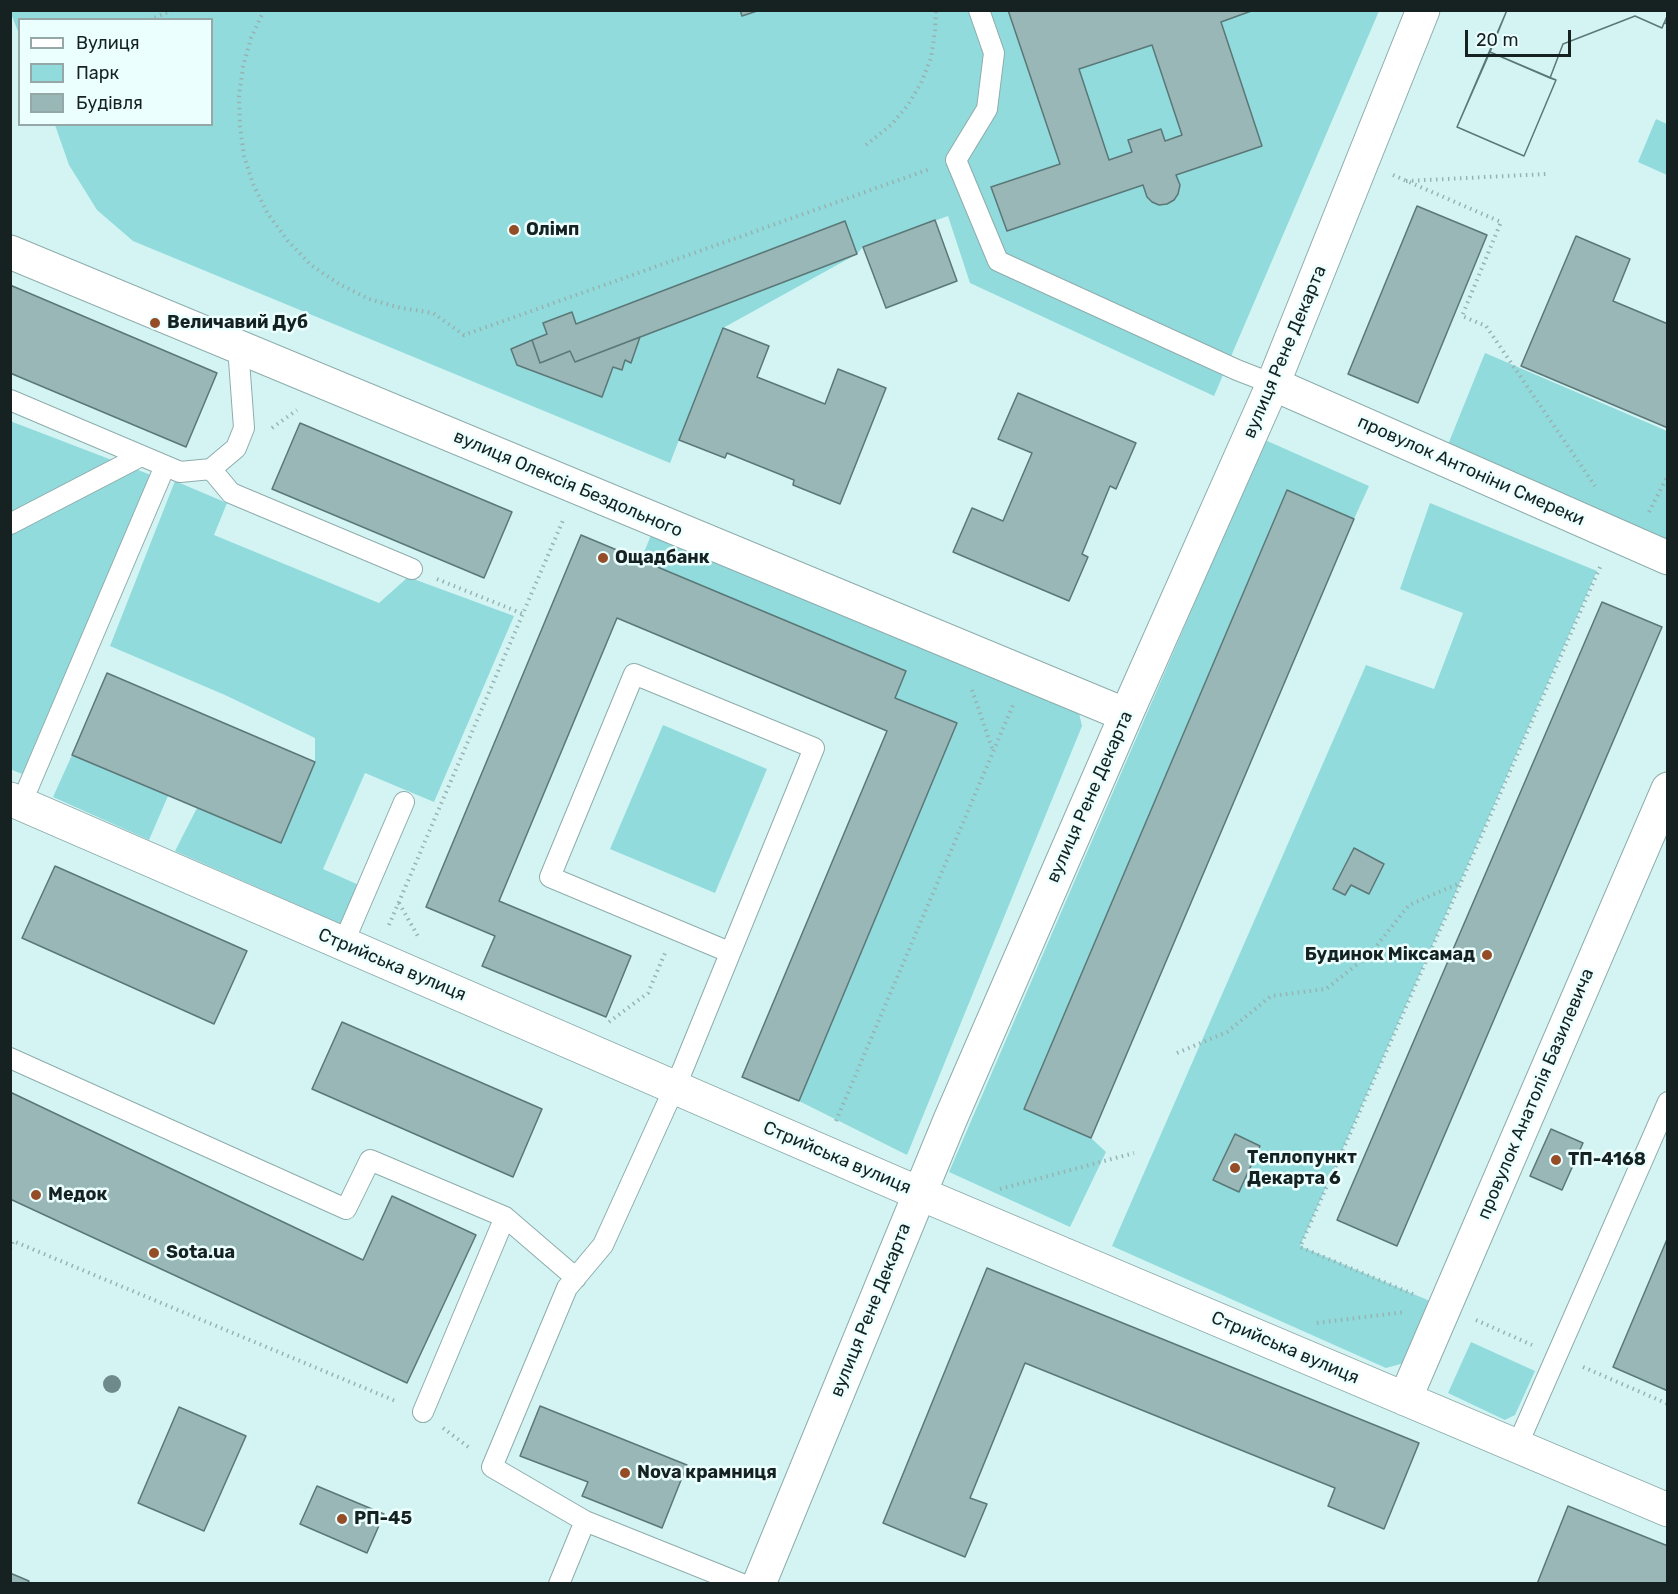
<!DOCTYPE html>
<html>
<head>
<meta charset="utf-8">
<style>
  body { margin:0 }
  #map { position:relative; width:1678px; height:1594px; overflow:hidden; background:#d4f4f4; font-family:Rubik,sans-serif }
  canvas { display:block }
  .frame { position:absolute; inset:0; border:12px solid #162222; pointer-events:none }
  .legend { position:absolute; left:18px; top:18px; width:195px; height:108px; box-sizing:border-box; background:#ecffff; border:2px solid #96a7a7; margin:0; padding:8px 10px; list-style:none; font-size:18px; color:#162222 }
  .legend li { display:flex; align-items:center; gap:12px; height:30px }
  .legend b { width:30px; border:2px solid #96a7a7 }
  .scale { position:absolute; left:1465px; top:30px; width:106px; height:27px; box-sizing:border-box; border:3px solid #162222; border-top:0; padding-left:8px; font-size:18px; line-height:21px; white-space:nowrap; color:#162222; -webkit-text-stroke:4px #ecffff; paint-order:stroke }
</style>
</head>
<body>
<div id="map">
<canvas width="1678" height="1594"></canvas>
<div class="frame"></div>
<ul class="legend">
<li><b style="height:8px;background:#fff"></b>Вулиця</li>
<li><b style="height:16px;background:#91dbdc"></b>Парк</li>
<li><b style="height:16px;background:#99b7b7"></b>Будівля</li>
</ul>
<div class="scale">20 m</div>
</div>
<script>
const ctx = document.querySelector('canvas').getContext('2d');
ctx.lineJoin = 'round';
function fill(path, color) {
  ctx.fillStyle = color;
  ctx.fill(path, 'evenodd');
}
function poly(rows) {
  const path = new Path2D();
  for (const r of rows) {
    path.moveTo(r[0], r[1]);
    for (let i = 2; i < r.length; i += 2) path.lineTo(r[i], r[i + 1]);
  }
  return path;
}
function strokePath(path, color, width, dash) {
  ctx.strokeStyle = color;
  ctx.lineWidth = width;
  ctx.lineCap = dash ? 'butt' : 'round';
  ctx.setLineDash(dash || []);
  ctx.stroke(path);
}
function write(font, color, halo, rows, align = 'center') {
  ctx.font = font + ' Rubik,sans-serif';
  ctx.lineWidth = 5;
  ctx.setLineDash([]);
  ctx.textBaseline = 'middle';
  ctx.strokeStyle = halo;
  ctx.fillStyle = color;
  for (const [text, x, y, turn = 0] of rows) {
    ctx.save();
    ctx.translate(x, y);
    ctx.rotate((+turn || 0) * Math.PI / 180);
    ctx.textAlign = isNaN(turn) ? turn : align;
    if (halo) ctx.strokeText(text, 0, 0);
    ctx.fillText(text, 0, 0);
    ctx.restore();
  }
}
fill(poly([
  [10,11,1379,11,1214,396,970,283,948,216,863,247,857,254,723,328,670,463,133,241,97,210,69,165,55,125,212,124,212,20,20,20,19,34],
  [1656,119,1667,124,1667,175,1638,162],
  [1485,353,1667,431,1667,543,1447,447],
  [10,421,151,475,22,774,10,769],
  [1265,440,1369,486,1354,519,1286,491,1024,1109,1091,1138,1106,1152,1070,1227,949,1172],
  [175,481,227,503,214,535,379,603,408,577,514,616,434,802,365,773,323,869,361,886,343,925,175,851,197,808,281,843,315,762,315,738,225,695,110,646],
  [1430,503,1597,571,1300,1246,1430,1301,1404,1363,1386,1368,1112,1246,1366,665,1434,689,1463,613,1400,589],
  [651,535,1079,713,1082,726,907,1155,799,1101,957,723,895,698,905,671,641,560],
  [663,725,767,769,715,893,610,849],
  [72,755,168,796,149,840,53,797],
  [1471,1342,1535,1371,1515,1415,1505,1420,1448,1393]
]), '#91dbdc');
const building = poly([
  [740,10,760,10,742,16,740,10],
  [1008,10,1254,10,1221,22,1262,146,1176,175,1180,185,1178,194,1174,200,1167,204,1159,205,1152,202,1147,197,1143,185,1007,231,991,187,1060,164,1008,10],
  [1152,45,1182,135,1165,141,1161,129,1128,140,1132,152,1109,160,1079,69,1152,45],
  [1507,10,1668,10,1668,24,1664,23,1662,28,1635,16,1563,44,1550,78,1556,80,1524,156,1457,127,1507,10],
  [1507,10,1668,10,1668,14,1662,28,1635,16,1563,44,1550,78,1490,52,1507,10],
  [1490,52,1556,80,1524,156,1457,127,1490,52],
  [1417,206,1487,235,1418,403,1348,374,1417,206],
  [935,220,957,281,886,308,863,247,935,220],
  [845,221,857,254,575,362,570,351,540,363,532,340,547,334,543,323,572,312,576,324,845,221],
  [1576,236,1630,259,1613,301,1668,324,1668,428,1521,366,1576,236],
  [10,285,217,373,186,447,10,373,10,285],
  [723,328,769,346,757,377,825,404,838,369,886,388,840,504,793,485,794,480,727,453,725,458,679,440,723,328],
  [640,337,631,363,625,360,622,370,613,367,602,397,517,365,511,349,532,340,540,363,570,351,575,362,640,337],
  [1018,393,1136,443,1116,489,1110,486,1082,554,1088,557,1069,601,953,552,972,508,1003,521,1032,453,998,439,1018,393],
  [300,423,512,512,484,578,272,489,300,423],
  [1287,490,1354,519,1091,1138,1024,1109,1287,490],
  [581,535,906,671,895,698,957,723,799,1101,742,1077,887,731,617,618,499,901,631,956,606,1017,482,966,495,936,426,907,581,535],
  [1602,602,1662,627,1397,1246,1337,1220,1602,602],
  [107,673,315,762,281,843,72,755,107,673],
  [1354,848,1384,864,1369,894,1351,885,1345,895,1333,889,1354,848],
  [55,866,247,951,214,1024,22,938,55,866],
  [342,1022,542,1109,513,1177,312,1089,342,1022],
  [10,1092,363,1260,392,1196,476,1235,407,1383,10,1199,10,1092],
  [1551,1129,1583,1143,1562,1190,1530,1176,1551,1129],
  [1235,1134,1260,1146,1239,1192,1213,1180,1235,1134],
  [1668,1237,1668,1391,1613,1367,1668,1237],
  [987,1268,1419,1443,1384,1529,1328,1506,1335,1488,1025,1363,970,1498,987,1504,965,1557,883,1523,987,1268],
  [540,1406,687,1465,662,1528,582,1496,588,1482,520,1456,540,1406],
  [179,1407,246,1436,204,1531,138,1503,179,1407],
  [317,1486,384,1514,367,1553,300,1524,317,1486],
  [1568,1506,1668,1546,1668,1584,1537,1584,1568,1506],
  [10,1573,29,1581,27,1584,10,1584,10,1573]
]);
fill(building, '#99b7b7');
strokePath(building, '#5b7777', 1.5);
const service = poly([
  [979,10,994,53,987,109,956,160,998,261,1237,370,1273,384],
  [10,400,180,472,211,469,236,448,244,428,238,347],
  [211,469,231,493,412,569],
  [10,524,141,456],
  [21,804,165,466],
  [343,944,404,802],
  [729,952,550,877,634,674,814,748,682,1071,603,1245,567,1288,492,1467,585,1521,742,1584],
  [10,1058,346,1209,370,1160,505,1217,576,1278],
  [423,1412,505,1217],
  [1517,1446,1668,1102],
  [559,1584,585,1521]
]);
const minor = poly([
  [10,252,1126,715],
  [1273,384,1668,558],
  [10,799,895,1183,1668,1510],
  [1405,1399,1668,789],
  [759,1584,950,1120,1126,715,1273,384,1423,10]
]);
strokePath(service, '#8eacac', 22);
strokePath(minor, '#8eacac', 35);
strokePath(poly([
  [264,10,251,38,243,67,239,96,240,126,244,156,253,184,268,214,288,241,311,265,339,284,369,299,401,308,433,313,464,335,930,169],
  [149,20,173,10],
  [866,145,891,125,908,105,921,83,931,58,935,31,936,10],
  [1393,175,1501,222,1462,316,1486,326,1595,486],
  [1406,181,1546,174],
  [272,428,297,410],
  [1649,512,1668,475],
  [437,579,523,614],
  [972,690,993,751],
  [399,903,419,938],
  [389,925,564,518],
  [609,1022,648,993,665,953],
  [1177,1053,1227,1032,1271,996,1326,989,1370,954,1409,905,1460,883],
  [836,1121,1013,705],
  [1000,1189,1134,1153],
  [10,1249,13,1241,398,1402],
  [1413,1294,1300,1247,1601,565],
  [1476,1320,1532,1345],
  [1317,1323,1405,1312],
  [1583,1367,1668,1404],
  [443,1428,471,1449]
]), '#98b2b2', 4, [1.5, 4.5]);
strokePath(service, '#fff', 20);
strokePath(minor, '#fff', 33);
ctx.fillStyle = '#6f8a8a';
for (const [x, y] of [
  [112,1384]
]) {
  ctx.beginPath();
  ctx.arc(x, y, 9, 0, 2 * Math.PI);
  ctx.fill();
}
for (const [x, y, r, color] of [
  [514,230,6,"#944d27"],
  [155,323,6,"#944d27"],
  [603,558,6,"#944d27"],
  [1487,955,6,"#944d27"],
  [1556,1160,6,"#944d27"],
  [1235,1168,6,"#944d27"],
  [36,1195,6,"#944d27"],
  [154,1253,6,"#944d27"],
  [625,1473,6,"#944d27"],
  [342,1519,6,"#944d27"]
]) {
  const dot = new Path2D();
  dot.arc(x, y, r, 0, 2 * Math.PI);
  ctx.fillStyle = color;
  ctx.fill(dot);
  strokePath(dot, '#ecffff', 2);
}
write('bold 18px', '#162222', '#ecffff', [
  ["Олімп",526,230],
  ["Величавий Дуб",167,323],
  ["Ощадбанк",615,558],
  ["Будинок Міксамад",1475,955,"right"],
  ["Теплопункт",1247,1158],
  ["Декарта 6",1247,1179],
  ["ТП-4168",1568,1160],
  ["Медок",48,1195],
  ["Sota.ua",166,1253],
  ["Nova крамниця",637,1473],
  ["РП-45",354,1519]
], 'left');
write('18px', '#162222', '#ecffff', [
  ["вулиця Рене Декарта",1285,352,-67],
  ["провулок Антоніни Смереки",1471,471,24],
  ["вулиця Олексія Бездольного",568,484,23],
  ["вулиця Рене Декарта",1090,797,-66],
  ["Стрийська вулиця",392,965,23],
  ["провулок Анатолія Базилевича",1536,1094,-67],
  ["Стрийська вулиця",837,1158,23],
  ["вулиця Рене Декарта",871,1310,-68],
  ["Стрийська вулиця",1285,1348,23]
]);
</script>
</body>
</html>
